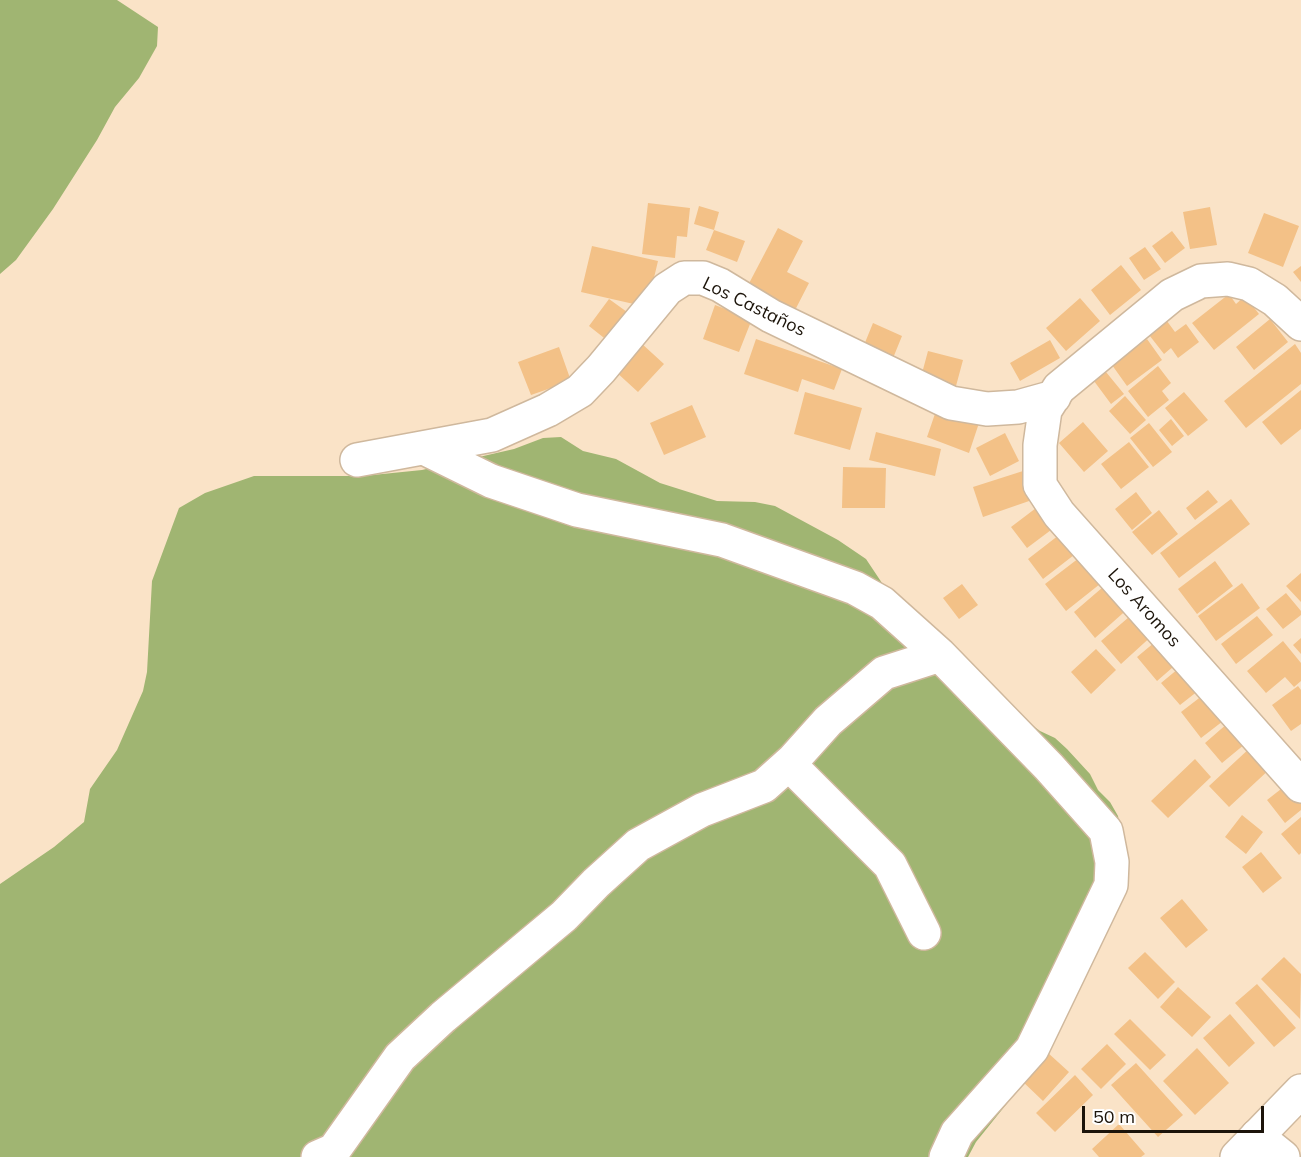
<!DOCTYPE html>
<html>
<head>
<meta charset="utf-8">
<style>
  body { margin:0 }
  #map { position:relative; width:1301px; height:1157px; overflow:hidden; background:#fae3c7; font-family:Mulish,sans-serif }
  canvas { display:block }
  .scale { position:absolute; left:1082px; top:1106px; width:182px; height:27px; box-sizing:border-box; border:3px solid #1c140a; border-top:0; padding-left:8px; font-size:18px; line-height:21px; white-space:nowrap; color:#1c140a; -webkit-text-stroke:4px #fff; paint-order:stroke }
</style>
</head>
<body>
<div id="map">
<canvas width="1301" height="1157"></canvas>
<div class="scale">50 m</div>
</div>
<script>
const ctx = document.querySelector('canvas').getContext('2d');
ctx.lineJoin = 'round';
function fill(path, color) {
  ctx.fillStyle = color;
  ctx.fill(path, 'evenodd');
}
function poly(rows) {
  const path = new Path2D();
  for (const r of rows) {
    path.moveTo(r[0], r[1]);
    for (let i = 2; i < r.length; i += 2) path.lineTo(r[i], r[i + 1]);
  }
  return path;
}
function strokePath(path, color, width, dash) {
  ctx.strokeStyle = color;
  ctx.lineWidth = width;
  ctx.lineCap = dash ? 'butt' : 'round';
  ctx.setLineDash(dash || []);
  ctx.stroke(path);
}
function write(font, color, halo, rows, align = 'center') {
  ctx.font = font + ' Mulish,sans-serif';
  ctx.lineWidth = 4.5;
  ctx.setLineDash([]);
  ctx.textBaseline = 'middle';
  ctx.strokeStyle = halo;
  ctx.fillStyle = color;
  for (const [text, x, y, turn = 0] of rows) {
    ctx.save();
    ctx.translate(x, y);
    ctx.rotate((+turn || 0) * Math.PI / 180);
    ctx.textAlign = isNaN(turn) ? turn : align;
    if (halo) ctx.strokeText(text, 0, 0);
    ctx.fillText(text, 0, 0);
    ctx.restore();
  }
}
fill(poly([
  [0,0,117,0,158,27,157,46,139,78,115,107,97,140,53,209,16,260,0,274],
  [561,437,583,451,616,459,660,483,717,501,755,502,775,506,838,540,866,559,896,604,980,686,1040,731,1055,738,1067,749,1090,774,1098,790,1110,802,1118,816,1122,837,1021,1086,976,1142,968,1157,0,1157,0,884,54,847,84,822,90,789,117,750,143,691,147,672,152,581,179,508,205,493,254,476,363,476,422,470,514,449,543,438]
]), '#a0b572');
fill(poly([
  [648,203,690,208,687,237,677,236,675,258,642,254],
  [699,206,719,212,714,230,745,241,737,262,706,250,714,230,694,224],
  [1210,207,1217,245,1190,249,1183,212],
  [1264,213,1299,226,1283,267,1248,253],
  [778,228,803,241,787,272,809,283,792,316,745,291],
  [1172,231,1185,248,1165,263,1152,246],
  [592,246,658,261,647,307,581,292],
  [1145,247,1161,269,1144,280,1129,258],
  [1121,265,1141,290,1110,315,1091,290],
  [1301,266,1301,282,1293,272],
  [1229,294,1236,304,1245,296,1259,314,1214,350,1192,323],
  [1080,298,1100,321,1066,351,1046,328],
  [609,299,634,317,613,345,589,326],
  [715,305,752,319,739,352,703,339],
  [1164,317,1175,332,1186,324,1199,342,1178,358,1171,348,1164,354,1146,331],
  [1270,319,1288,342,1254,370,1236,347],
  [873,323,902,336,891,363,862,350],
  [756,339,842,369,834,390,802,379,798,392,744,374],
  [1147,339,1162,360,1127,386,1112,365],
  [1050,340,1060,358,1020,381,1010,363],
  [641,343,664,364,638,392,615,371],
  [1295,344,1301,353,1301,384,1246,428,1224,401],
  [559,347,571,381,531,395,518,362],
  [928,351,963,360,956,386,921,377],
  [1158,366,1171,383,1162,391,1169,400,1148,417,1128,391],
  [1106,372,1124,394,1111,404,1094,381],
  [1301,390,1301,429,1281,445,1262,422],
  [805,392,862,408,850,450,794,434],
  [1184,392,1208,420,1188,436,1165,408],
  [1125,396,1146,420,1130,434,1109,411],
  [692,405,706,437,664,455,650,423],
  [937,408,979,423,969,453,927,437],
  [1171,419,1184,436,1172,446,1159,430],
  [1083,422,1108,451,1084,472,1059,443],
  [1149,423,1172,452,1153,467,1130,438],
  [876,432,941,449,935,476,869,460],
  [1005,433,1019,461,990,476,976,448],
  [1129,442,1149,467,1121,489,1101,464],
  [843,467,886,468,885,508,842,508],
  [1023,471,1032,500,983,517,973,487],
  [1208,490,1218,502,1195,520,1186,508],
  [1136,492,1152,513,1132,530,1115,509],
  [1231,499,1250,524,1179,578,1160,553],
  [1040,505,1055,527,1027,548,1011,527],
  [1159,510,1178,534,1152,555,1132,532],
  [1059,535,1074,555,1043,579,1028,559],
  [1079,558,1100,584,1066,611,1045,584],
  [1215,561,1233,586,1197,614,1178,589],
  [1301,573,1301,602,1286,586],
  [1110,581,1131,606,1095,638,1074,612],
  [1242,583,1260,608,1216,641,1198,616],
  [962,584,978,605,959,619,943,598],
  [1286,593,1301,611,1301,615,1283,629,1266,609],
  [1136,611,1155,633,1121,664,1101,641],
  [1257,616,1273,635,1236,664,1221,644],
  [1161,637,1180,661,1157,681,1137,657],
  [1301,638,1301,654,1293,645],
  [1283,641,1301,663,1301,681,1294,687,1285,677,1266,693,1247,671],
  [1096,649,1116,670,1091,694,1071,672],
  [1184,664,1203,687,1180,705,1161,683],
  [1298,686,1301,690,1301,724,1291,731,1272,705],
  [1207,692,1227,718,1201,738,1181,712],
  [1228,723,1245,744,1222,763,1205,743],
  [1252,746,1272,767,1229,807,1209,786],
  [1195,759,1211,777,1168,818,1151,801],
  [1290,782,1301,796,1301,810,1285,823,1267,800],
  [1242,815,1263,832,1246,854,1225,837],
  [1301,817,1301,853,1299,855,1281,834],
  [1261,852,1282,878,1263,893,1242,867],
  [1182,899,1208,930,1186,948,1160,918],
  [1145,952,1175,982,1158,999,1128,968],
  [1284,957,1301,974,1300,1019,1261,979],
  [1257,984,1296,1028,1274,1047,1235,1003],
  [1178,987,1211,1017,1192,1037,1160,1007],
  [1230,1014,1255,1043,1229,1067,1203,1038],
  [1130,1019,1166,1055,1150,1070,1114,1034],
  [1107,1044,1126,1064,1101,1089,1081,1069],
  [1197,1048,1229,1083,1195,1115,1163,1081],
  [1047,1052,1069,1072,1043,1101,1021,1080],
  [1136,1063,1183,1115,1158,1137,1111,1085],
  [1075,1075,1093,1095,1055,1132,1036,1113],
  [1119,1124,1145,1154,1141,1157,1099,1157,1092,1149]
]), '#f3c187');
const minor = poly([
  [1301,324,1275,300,1249,284,1228,279,1201,281,1172,295,1059,388,1045,410,1040,445,1040,485,1059,514,1301,786],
  [424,448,491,481,577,510,722,540,855,588,882,603,940,655,1049,767,1106,831,1112,862,1111,885,1032,1049,957,1133,946,1157],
  [357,460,492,435,548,410,580,391,601,369,667,289,684,278,703,278,720,285,771,316,951,403,987,409,1018,407,1054,397],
  [789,764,890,865,924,933],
  [1257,1136,1283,1157],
  [318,1157,334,1150,400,1057,443,1017,564,916,596,883,638,845,702,810,764,786,793,760,828,721,884,673,940,655]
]);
const major = poly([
  [1237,1157,1301,1091]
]);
strokePath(minor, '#cfb89d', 36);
strokePath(major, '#cfb89d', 36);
strokePath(minor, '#fff', 33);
strokePath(major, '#fff', 33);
write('18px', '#1c140a', '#fff', [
  ["Los Castaños",754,307,26],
  ["Los Aromos",1144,608,48]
]);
</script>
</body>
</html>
